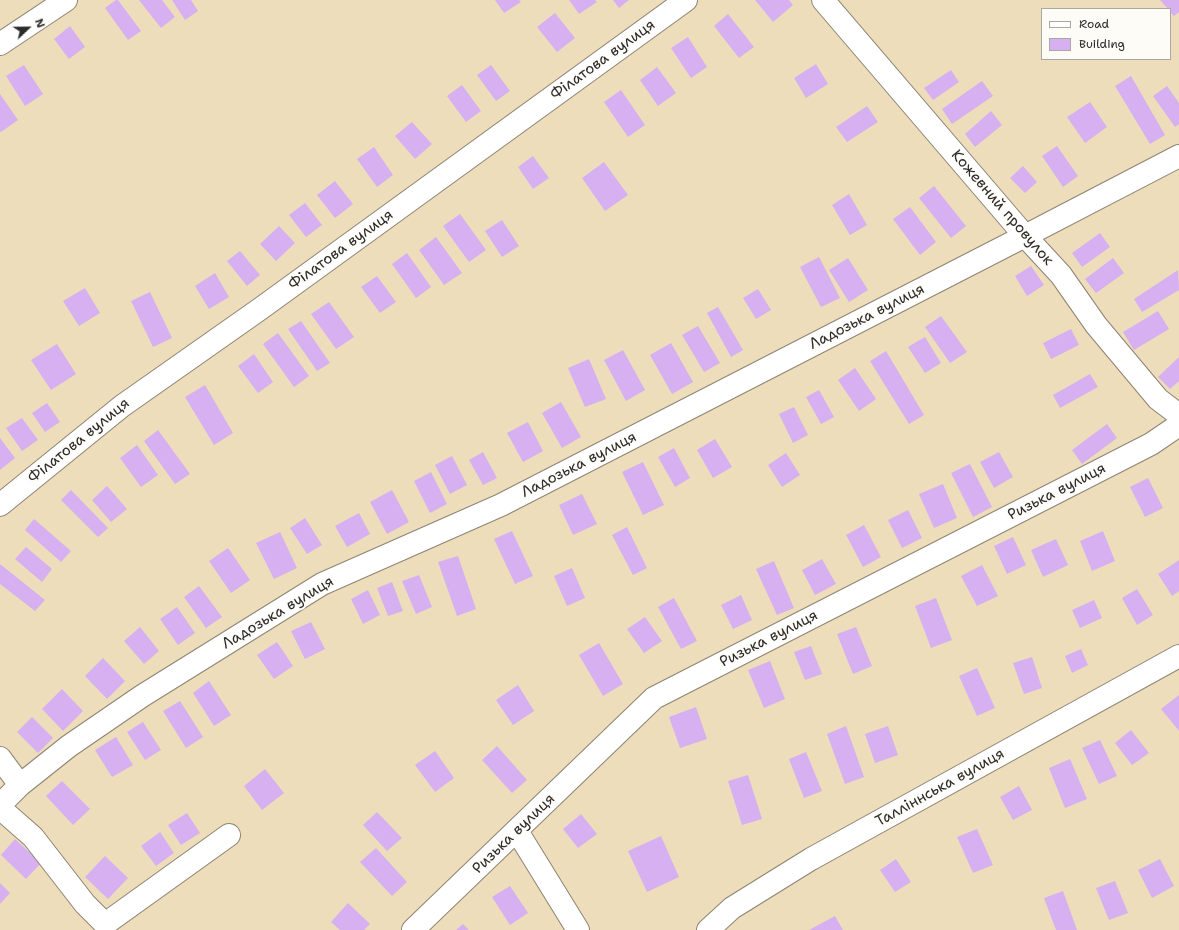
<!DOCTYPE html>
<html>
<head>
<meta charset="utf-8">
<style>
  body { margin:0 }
  #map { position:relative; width:1179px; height:930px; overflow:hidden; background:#edb; font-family:"Shantell Sans",sans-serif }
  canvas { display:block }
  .legend { position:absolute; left:1041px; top:8px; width:130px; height:52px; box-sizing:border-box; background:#fdfcf7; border:1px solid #a9a8a5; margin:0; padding:5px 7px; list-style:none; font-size:12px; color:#2b2b2b }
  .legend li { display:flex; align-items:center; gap:8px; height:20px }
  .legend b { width:20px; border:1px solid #a9a8a5 }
  .north { position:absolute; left:8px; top:8px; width:40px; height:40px; -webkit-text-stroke:3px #fdfcf7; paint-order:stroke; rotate:68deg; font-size:11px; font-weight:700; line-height:16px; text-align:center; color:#2b2b2b }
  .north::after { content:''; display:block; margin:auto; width:14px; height:18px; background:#2b2b2b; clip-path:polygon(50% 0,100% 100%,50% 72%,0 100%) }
</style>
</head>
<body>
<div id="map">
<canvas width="1179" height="930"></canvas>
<ul class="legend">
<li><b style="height:5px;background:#fff"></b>Road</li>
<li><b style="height:11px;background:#d6b0f0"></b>Building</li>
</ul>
<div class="north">N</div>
</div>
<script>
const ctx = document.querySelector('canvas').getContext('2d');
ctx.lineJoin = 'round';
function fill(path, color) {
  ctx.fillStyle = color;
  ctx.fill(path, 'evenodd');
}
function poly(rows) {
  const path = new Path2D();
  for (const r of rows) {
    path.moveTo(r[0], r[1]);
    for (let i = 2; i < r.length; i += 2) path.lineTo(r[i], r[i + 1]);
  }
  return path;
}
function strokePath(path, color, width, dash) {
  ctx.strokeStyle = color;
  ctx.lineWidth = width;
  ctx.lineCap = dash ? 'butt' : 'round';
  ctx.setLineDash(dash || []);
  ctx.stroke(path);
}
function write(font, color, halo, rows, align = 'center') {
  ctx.font = font + ' "Shantell Sans",sans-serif';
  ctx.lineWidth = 4;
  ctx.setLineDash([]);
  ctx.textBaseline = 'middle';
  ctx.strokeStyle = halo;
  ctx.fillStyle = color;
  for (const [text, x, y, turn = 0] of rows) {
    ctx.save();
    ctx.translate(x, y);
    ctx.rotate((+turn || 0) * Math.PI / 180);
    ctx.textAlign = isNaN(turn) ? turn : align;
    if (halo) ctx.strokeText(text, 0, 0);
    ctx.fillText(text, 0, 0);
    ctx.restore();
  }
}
fill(poly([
  [116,0,118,0,141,31,128,40,105,8],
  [139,0,162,0,175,17,161,28],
  [172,0,191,0,198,11,185,20],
  [495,0,519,0,521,2,504,13],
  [569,0,595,0,597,2,579,14],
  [613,0,629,0,619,8],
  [755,0,789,0,793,5,773,22],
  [1160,0,1179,0,1179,12,1174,16,1170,12,1170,9,1168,9],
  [555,13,575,38,557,52,537,27],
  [728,14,754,47,739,58,714,26],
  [70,26,85,47,69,59,54,39],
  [688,37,707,67,691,78,671,48],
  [816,64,828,84,806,98,794,78],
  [24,65,43,94,25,106,6,76],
  [491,65,510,91,496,101,477,75],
  [657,67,676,93,658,106,640,80],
  [951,70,959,82,933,100,924,88],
  [1131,76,1165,135,1150,144,1115,86],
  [982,81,993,96,952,124,942,109],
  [462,85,481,111,466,122,447,96],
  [1167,86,1179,103,1179,124,1175,127,1153,96],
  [621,90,645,125,628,137,604,102],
  [0,94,18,120,1,132,0,131],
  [1090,102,1107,127,1085,143,1067,117],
  [867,106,878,122,847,142,836,127],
  [991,111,1002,125,975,147,965,134],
  [412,122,432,144,415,159,395,136],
  [1057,146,1078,176,1063,187,1042,156],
  [374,147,393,175,377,187,357,159],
  [533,156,549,178,533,189,518,167],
  [604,162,628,195,605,211,582,178],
  [1023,166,1037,182,1025,193,1010,178],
  [335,181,353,204,335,218,317,195],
  [934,186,966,226,951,238,919,198],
  [849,194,867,225,850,235,832,205],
  [305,203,322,225,306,237,289,215],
  [910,207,936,242,920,255,893,219],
  [460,214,486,250,469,262,443,226],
  [502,220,519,246,502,257,485,231],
  [279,226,295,243,276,261,260,244],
  [1100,233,1110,247,1082,267,1072,253],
  [436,237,462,273,444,285,419,250],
  [240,251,260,275,247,286,227,261],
  [407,253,431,287,416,298,392,264],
  [819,257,840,298,821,307,800,267],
  [848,258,868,290,849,302,829,270],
  [1113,258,1124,273,1096,293,1085,279],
  [1031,266,1044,285,1027,296,1015,276],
  [1178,270,1179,290,1142,312,1134,299],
  [215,273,229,297,209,309,195,286],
  [377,276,396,302,380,313,361,287],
  [85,288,100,313,79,326,63,301],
  [758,289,771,310,756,319,743,298],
  [150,292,172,338,153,347,131,301],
  [329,302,354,337,336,349,311,314],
  [718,307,743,350,731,357,707,313],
  [1158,311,1169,329,1134,350,1123,332],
  [941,316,967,352,950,363,925,327],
  [301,321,330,363,317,371,288,329],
  [698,326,720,363,704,372,682,335],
  [1071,329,1079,345,1051,359,1043,343],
  [278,333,309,376,294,387,263,344],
  [925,337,941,363,925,373,908,347],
  [671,343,693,382,672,394,650,355],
  [57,344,76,374,51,390,31,360],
  [623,350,645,390,626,401,604,360],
  [886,351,924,415,909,424,870,361],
  [254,354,273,382,258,393,238,366],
  [1179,357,1179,381,1170,389,1158,377],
  [589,359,606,399,585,407,568,368],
  [855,368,876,399,859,411,838,380],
  [1090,374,1098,387,1060,408,1053,395],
  [205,385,233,433,214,445,185,397],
  [819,390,834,417,821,424,806,397],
  [561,402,581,437,562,448,542,413],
  [47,403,60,422,45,432,32,413],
  [794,407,808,435,793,443,779,414],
  [22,418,38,440,22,451,6,428],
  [528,422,543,451,523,462,507,433],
  [1107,424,1117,438,1082,464,1072,450],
  [158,430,190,474,175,484,144,441],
  [0,438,15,458,0,470],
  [715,439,732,467,713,478,697,450],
  [137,445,158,475,141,487,120,458],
  [674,448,690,478,675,487,658,457],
  [483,452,497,478,483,485,469,460],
  [999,452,1013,477,994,488,980,462],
  [786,453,800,475,782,487,768,465],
  [452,456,467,485,450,494,435,465],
  [643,462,664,505,643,515,622,472],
  [970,464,992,507,973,517,951,473],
  [431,472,447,504,430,513,414,481],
  [1148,478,1163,508,1145,517,1130,487],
  [943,484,957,518,934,528,919,494],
  [107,486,127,509,111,522,92,500],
  [71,490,108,528,98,537,61,500],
  [392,490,409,522,387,534,370,502],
  [582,494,597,524,573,535,559,505],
  [908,510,922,538,902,548,888,520],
  [359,513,370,534,347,547,335,526],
  [305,518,322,545,307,554,290,528],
  [34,519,71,551,61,562,25,530],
  [864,525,881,557,863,567,846,535],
  [627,527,647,568,633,575,612,535],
  [512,531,533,576,515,584,494,539],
  [1103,531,1115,561,1092,571,1080,541],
  [280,532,297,568,274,579,256,543],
  [1013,537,1026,565,1007,574,994,546],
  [1056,539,1068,565,1043,577,1031,550],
  [26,547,52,569,42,582,15,559],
  [228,548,250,580,231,593,209,561],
  [458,556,476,609,457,616,438,562],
  [822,559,836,584,815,595,802,570],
  [1179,560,1179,591,1172,596,1158,574],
  [774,561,794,608,777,615,756,569],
  [0,564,45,600,35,611,0,584],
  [982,565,998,596,977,606,961,576],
  [572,568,585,598,567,606,554,576],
  [419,575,432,607,416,614,402,581],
  [392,582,403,611,388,616,377,588],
  [199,586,222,617,206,628,184,597],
  [1137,589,1153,615,1137,625,1122,598],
  [368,590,380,615,363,624,351,599],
  [741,595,752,620,733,629,721,605],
  [674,598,697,641,681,649,658,607],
  [936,598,952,640,931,648,915,606],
  [1094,600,1102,618,1080,628,1072,610],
  [177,607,195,633,178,645,160,619],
  [645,617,662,641,644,653,627,629],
  [311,622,325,649,305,659,291,631],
  [140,627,159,651,144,664,124,641],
  [856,627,872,666,853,674,837,634],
  [277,642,293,666,274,679,257,655],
  [599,643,623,684,603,696,579,655],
  [811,646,822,674,805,680,794,652],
  [1081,649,1088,665,1072,673,1065,656],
  [1032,657,1042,688,1024,694,1013,663],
  [103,658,125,681,107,699,85,676],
  [770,661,785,699,764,708,748,670],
  [977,668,995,708,977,716,959,676],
  [209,681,231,715,214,726,193,693],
  [518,685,534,711,513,725,496,700],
  [62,689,83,711,63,731,42,709],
  [1179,695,1179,731,1161,709],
  [180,701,203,737,186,748,163,711],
  [696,707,707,739,680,748,669,717],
  [32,717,53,738,38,753,17,732],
  [143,722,161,750,145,760,127,732],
  [846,726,864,777,845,784,827,734],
  [888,726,898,755,875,763,865,734],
  [1131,730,1149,753,1132,765,1115,743],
  [116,737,133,765,112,777,95,750],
  [1100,740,1117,776,1099,784,1082,748],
  [497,746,527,780,512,793,482,760],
  [435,751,454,778,435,792,415,765],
  [806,752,822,791,804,798,789,759],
  [1070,759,1087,799,1065,808,1049,768],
  [265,769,284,793,262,810,244,786],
  [748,775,762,819,742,825,728,781],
  [62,781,90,809,73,825,46,796],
  [1019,786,1032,810,1013,820,1000,797],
  [377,812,402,838,387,851,363,825],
  [187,813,200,833,181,845,168,825],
  [581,814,597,834,578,848,563,829],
  [977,829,993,865,973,873,957,837],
  [160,832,174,853,156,866,141,846],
  [661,836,679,877,647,892,628,851],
  [15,839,41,863,26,879,1,855],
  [376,848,407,882,392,896,360,862],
  [105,856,128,878,108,899,85,877],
  [896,859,911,882,895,892,880,870],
  [1160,859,1174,886,1152,898,1138,870],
  [1115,881,1128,913,1109,920,1096,888],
  [0,883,10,893,0,904],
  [510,886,528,913,510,925,492,897],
  [1063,891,1077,930,1056,930,1044,898],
  [348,903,370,924,364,930,340,930,331,922],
  [835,916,843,930,809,930],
  [463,924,469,930,456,930]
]), '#d6b0f0');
const minor = poly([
  [823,0,1025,236,1061,275,1096,325,1158,399,1179,415],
  [0,44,66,0],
  [0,505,122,406,260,309,686,0],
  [0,758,20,785],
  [0,805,20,785,69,746,142,696,322,584,501,505,1025,236,1179,156],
  [0,808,33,837,85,904,105,924,229,835],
  [517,831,578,930],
  [413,930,654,698,1151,444,1179,425],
  [708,930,732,908,811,859,1179,656]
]);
strokePath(minor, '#8c8473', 24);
strokePath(minor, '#fff', 22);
write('15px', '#2b2b2b', '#fdfcf7', [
  ["Філатова вулиця",603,60,-36],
  ["Кожевний провулок",1002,208,49],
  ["Філатова вулиця",341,250,-36],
  ["Ладозька вулиця",867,317,-27],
  ["Філатова вулиця",79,441,-39],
  ["Ладозька вулиця",579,465,-27],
  ["Ризька вулиця",1057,492,-27],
  ["Ладозька вулиця",278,613,-31],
  ["Ризька вулиця",769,639,-27],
  ["Талліннська вулиця",940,788,-29],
  ["Ризька вулиця",514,834,-44]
]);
</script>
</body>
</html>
